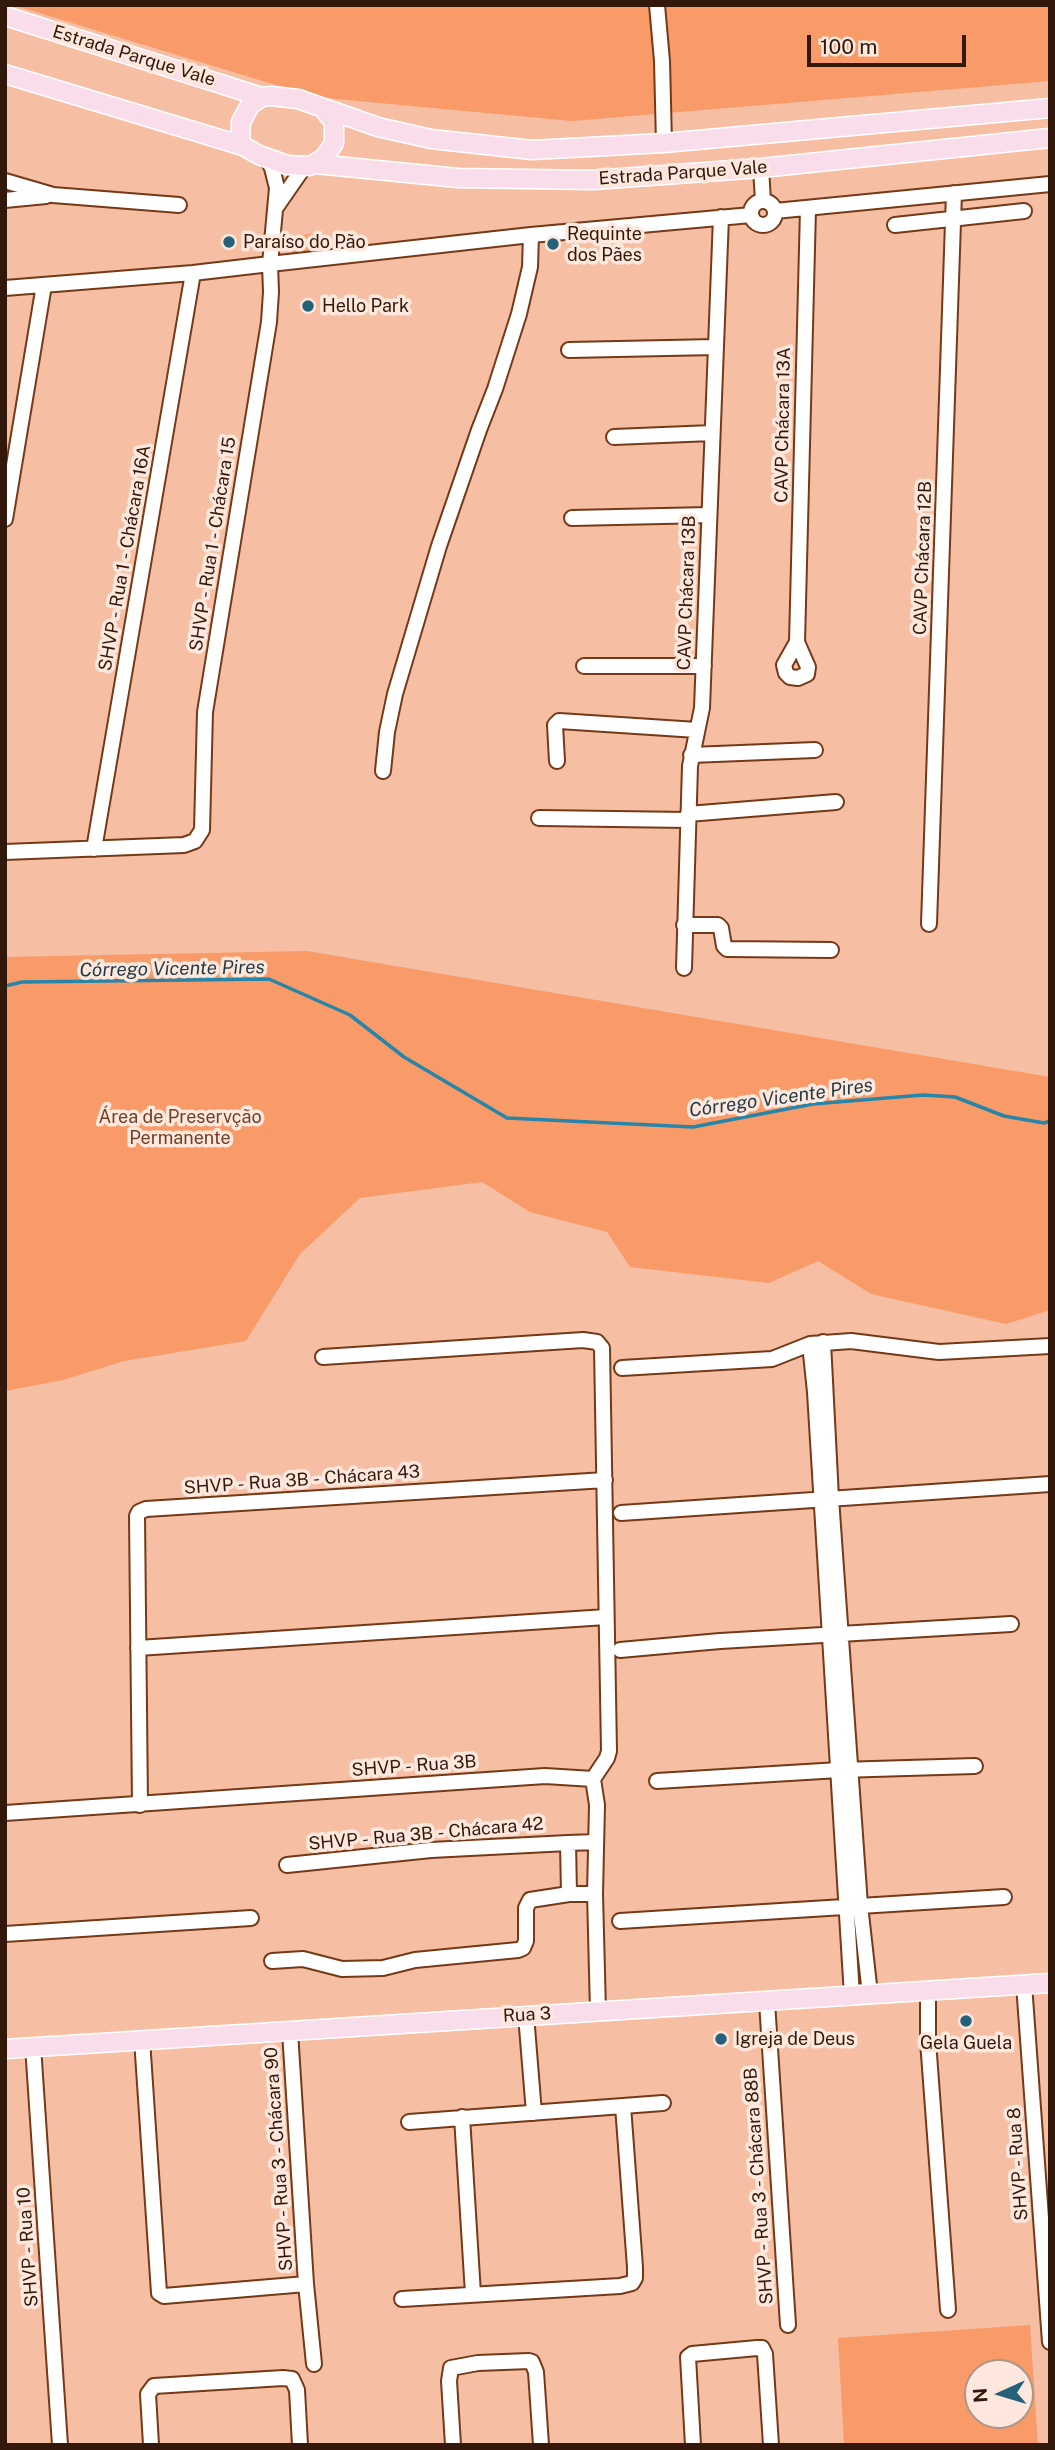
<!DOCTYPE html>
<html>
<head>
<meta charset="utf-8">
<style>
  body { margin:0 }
  #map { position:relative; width:1055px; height:2450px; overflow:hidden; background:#f6bea2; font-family:"Public Sans",sans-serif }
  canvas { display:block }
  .frame { position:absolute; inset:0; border:7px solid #31180a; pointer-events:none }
  .north { position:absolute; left:964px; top:2359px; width:70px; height:70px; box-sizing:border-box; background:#fee8dd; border:2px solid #ac9589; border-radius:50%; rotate:266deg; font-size:19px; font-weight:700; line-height:28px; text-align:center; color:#31180a }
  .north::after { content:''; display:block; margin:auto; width:24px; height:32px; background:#256179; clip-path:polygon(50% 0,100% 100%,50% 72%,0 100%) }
  .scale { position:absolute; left:807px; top:35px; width:159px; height:32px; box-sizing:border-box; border:4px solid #31180a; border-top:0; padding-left:9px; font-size:21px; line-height:24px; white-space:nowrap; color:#31180a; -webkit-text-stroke:5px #fee8dd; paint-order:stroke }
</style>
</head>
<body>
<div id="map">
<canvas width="1055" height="2450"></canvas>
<div class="frame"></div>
<div class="north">N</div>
<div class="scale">100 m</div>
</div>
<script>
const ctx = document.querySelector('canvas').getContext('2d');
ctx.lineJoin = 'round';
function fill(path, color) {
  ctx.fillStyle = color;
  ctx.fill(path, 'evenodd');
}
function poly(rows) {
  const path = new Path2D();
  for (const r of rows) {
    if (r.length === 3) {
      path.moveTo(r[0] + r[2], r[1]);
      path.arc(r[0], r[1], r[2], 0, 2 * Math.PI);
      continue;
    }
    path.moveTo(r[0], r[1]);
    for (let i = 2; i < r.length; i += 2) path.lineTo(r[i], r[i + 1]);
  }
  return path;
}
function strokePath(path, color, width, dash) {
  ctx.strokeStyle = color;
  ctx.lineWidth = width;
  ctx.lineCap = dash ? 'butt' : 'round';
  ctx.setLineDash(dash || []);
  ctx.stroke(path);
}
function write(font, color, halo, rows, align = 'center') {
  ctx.font = font + ' "Public Sans",sans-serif';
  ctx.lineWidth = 7;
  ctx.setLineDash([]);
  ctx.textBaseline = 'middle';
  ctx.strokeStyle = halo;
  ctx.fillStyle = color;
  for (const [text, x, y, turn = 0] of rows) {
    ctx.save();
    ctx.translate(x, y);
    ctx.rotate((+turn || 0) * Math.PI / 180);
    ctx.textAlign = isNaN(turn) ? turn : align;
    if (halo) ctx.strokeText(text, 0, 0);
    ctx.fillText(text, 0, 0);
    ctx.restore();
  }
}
fill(poly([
  [13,5,1050,5,1050,81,572,121,315,97],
  [319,233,321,250,292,253,291,236],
  [307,951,1050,1077,1050,1310,1006,1324,871,1294,818,1261,769,1283,630,1267,607,1232,530,1212,482,1182,360,1198,300,1254,246,1341,124,1361,63,1380,5,1391,5,957],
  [1030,2325,1038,2445,844,2445,838,2338],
  [978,2373,1020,2373,1020,2415,978,2415]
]), '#f89b69');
strokePath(poly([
  [5,986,22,982,269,979,350,1015,404,1057,507,1118,693,1127,813,1104,923,1095,955,1097,1004,1116,1044,1123,1050,1121]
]), '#2685a9', 3.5);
const minor = poly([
  [657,5,662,61,664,143],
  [761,168,763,201],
  [5,181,53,195,179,205],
  [5,200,46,196],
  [763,213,12],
  [277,206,304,167],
  [775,211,1050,184],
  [895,225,1024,211],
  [5,288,193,273,270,264,277,188,272,168,267,158],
  [569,350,716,347],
  [614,437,712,433],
  [572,518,708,515],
  [5,519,44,285],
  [797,642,784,665,786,673,790,677,798,678,807,674,808,667,797,642,808,209],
  [584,666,704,666],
  [691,755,815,750],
  [557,761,555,725,559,721,697,730],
  [383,771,387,732,395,694,439,546,479,430,495,389,519,314,530,267,531,235],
  [688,814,836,802],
  [539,818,688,820],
  [94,849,193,273],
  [5,852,184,845,195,841,202,830,205,712,269,322,271,292,270,264,531,235,751,215],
  [929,924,954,193],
  [684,925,718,925,721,928,724,946,727,949,831,950],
  [684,968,690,766,702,708,721,217],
  [823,1342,831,1498,860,1905,870,1994],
  [810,1344,815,1392,852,1996],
  [323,1357,583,1340,597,1342,602,1348,609,1751,607,1758,593,1779],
  [622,1368,772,1359,810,1344,851,1341,939,1352,1050,1346],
  [621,1513,1050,1484],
  [138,1648,606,1617],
  [620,1650,720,1641,1011,1624],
  [657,1781,839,1770,975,1766],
  [140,1805,137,1516,139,1512,146,1509,605,1480],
  [5,1813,545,1776,593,1779,597,1805,595,1894,598,2011],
  [568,1843,596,1842],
  [287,1865,431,1850,568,1843,569,1894],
  [620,1921,1004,1897],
  [5,1934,251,1918],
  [272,1961,303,1959,342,1969,383,1968,415,1960,518,1950,523,1948,526,1941,526,1908,530,1900,569,1894,595,1894],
  [1024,1984,1050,2342],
  [928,1991,928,2041,948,2310],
  [767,2002,788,2325],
  [526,2015,534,2113],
  [290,2031,306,2284,314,2364],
  [142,2039,159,2293,164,2296,306,2284],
  [33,2046,60,2445],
  [462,2117,473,2294],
  [409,2122,663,2103],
  [402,2299,620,2286,632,2283,635,2278,635,2267,623,2106],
  [151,2445,148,2394,154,2386,283,2378,292,2379,297,2390,300,2445],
  [453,2445,449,2381,451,2368,478,2363,529,2361,532,2362,536,2372,541,2445],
  [693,2445,688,2357,692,2354,757,2348,762,2348,765,2354,771,2445]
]);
const major = poly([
  [5,16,262,97],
  [5,74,243,146],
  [325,111,334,122,334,143,324,158,310,166,287,165,259,155,243,146,240,139,241,122,250,105,262,97,271,96,298,99,378,127,431,139,532,150,664,143,1050,108],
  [316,164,458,178,593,180,761,168,1050,138],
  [5,2049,1050,1983]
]);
strokePath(minor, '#743917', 18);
strokePath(major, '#fff', 21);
strokePath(minor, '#fff', 14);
strokePath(major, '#f9ddeb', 18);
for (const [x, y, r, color] of [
  [229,242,7,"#256179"],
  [553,244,7,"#256179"],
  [308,306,7,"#256179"],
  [966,2021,7,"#256179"],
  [721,2039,7,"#256179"]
]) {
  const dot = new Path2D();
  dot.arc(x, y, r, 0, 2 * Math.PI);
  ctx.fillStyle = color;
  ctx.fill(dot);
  strokePath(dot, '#fee8dd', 2.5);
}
write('18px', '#31180a', '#fee8dd', [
  ["Estrada Parque Vale",134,56,17],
  ["Estrada Parque Vale",683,173,-4],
  ["CAVP Chácara 13A",783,425,-89],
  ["SHVP - Rua 1 - Chácara 15",213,544,-81],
  ["SHVP - Rua 1 - Chácara 16A",125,558,-80],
  ["CAVP Chácara 12B",923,558,-88],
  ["CAVP Chácara 13B",687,593,-88],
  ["SHVP - Rua 3B - Chácara 43",302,1480,-4],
  ["SHVP - Rua 3B",414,1766,-4],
  ["SHVP - Rua 3B - Chácara 42",426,1834,-5],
  ["Rua 3",527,2015,-3],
  ["SHVP - Rua 3 - Chácara 90",279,2159,-94],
  ["SHVP - Rua 8",1018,2164,-94],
  ["SHVP - Rua 3 - Chácara 88B",759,2186,-94],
  ["SHVP - Rua 10",28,2247,-94]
]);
write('18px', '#31180a', '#fee8dd', [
  ["Requinte",567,234],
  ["dos Pães",567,255],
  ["Paraíso do Pão",243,242],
  ["Hello Park",322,306],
  ["Igreja de Deus",735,2039],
  ["Gela Guela",966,2043,"center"]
], 'left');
write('18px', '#6f3e23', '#fee8dd', [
  ["Área de Preservção",180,1117],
  ["Permanente",180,1138]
]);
write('italic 19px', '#1f3a46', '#fee8dd', [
  ["Córrego Vicente Pires",172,969,-1],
  ["Córrego Vicente Pires",781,1098,-8]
]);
</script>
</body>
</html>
